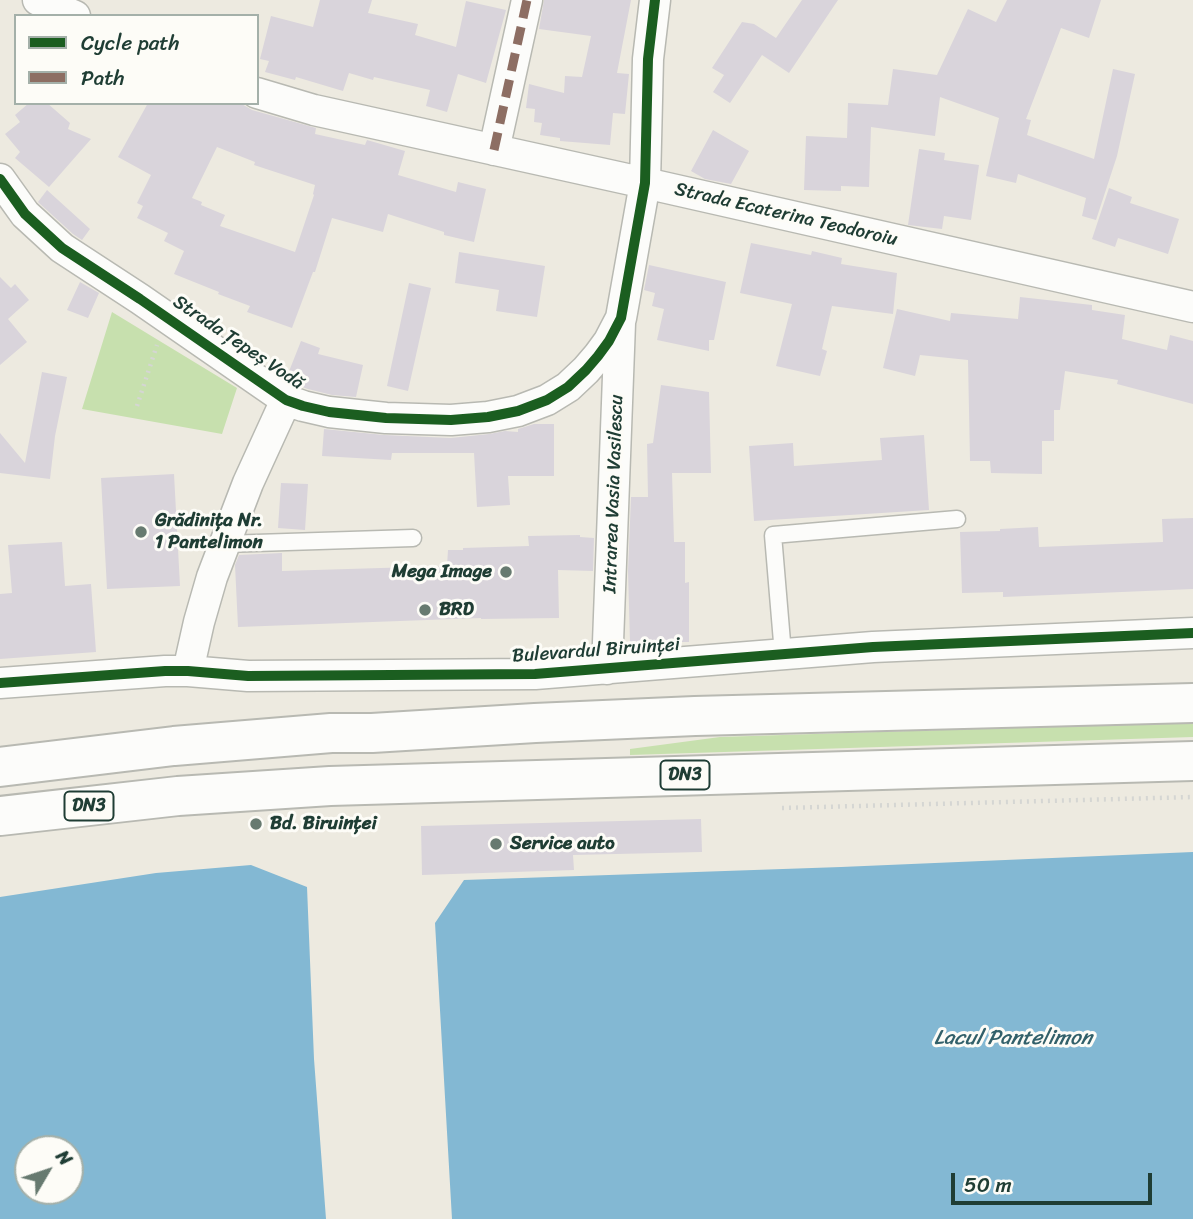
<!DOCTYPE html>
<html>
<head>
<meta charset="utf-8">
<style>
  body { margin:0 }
  #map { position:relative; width:1193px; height:1219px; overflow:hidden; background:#edeae0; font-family:Sriracha,sans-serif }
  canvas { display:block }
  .legend { position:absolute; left:14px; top:14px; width:245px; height:91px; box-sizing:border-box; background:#fdfcf7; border:2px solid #a4b0a9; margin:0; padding:9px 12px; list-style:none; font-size:21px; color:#1f3d34 }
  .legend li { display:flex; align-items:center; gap:14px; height:35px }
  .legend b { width:35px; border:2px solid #a4b0a9 }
  .north { position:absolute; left:14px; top:1135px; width:70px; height:70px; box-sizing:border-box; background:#fdfcf7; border:2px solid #a4b0a9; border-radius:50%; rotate:51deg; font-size:19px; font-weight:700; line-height:28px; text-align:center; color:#1f3d34 }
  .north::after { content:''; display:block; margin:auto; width:24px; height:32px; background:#677a70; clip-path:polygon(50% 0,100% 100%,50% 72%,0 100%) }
  .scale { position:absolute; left:951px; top:1173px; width:201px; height:32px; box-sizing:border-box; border:4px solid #1f3d34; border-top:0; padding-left:9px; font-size:21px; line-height:24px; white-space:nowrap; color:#1f3d34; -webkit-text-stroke:5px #fdfcf7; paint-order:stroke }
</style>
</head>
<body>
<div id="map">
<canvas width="1193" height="1219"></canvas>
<ul class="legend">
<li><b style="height:9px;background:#1b5e20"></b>Cycle path</li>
<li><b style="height:9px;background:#8d6e63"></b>Path</li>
</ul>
<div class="north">N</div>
<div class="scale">50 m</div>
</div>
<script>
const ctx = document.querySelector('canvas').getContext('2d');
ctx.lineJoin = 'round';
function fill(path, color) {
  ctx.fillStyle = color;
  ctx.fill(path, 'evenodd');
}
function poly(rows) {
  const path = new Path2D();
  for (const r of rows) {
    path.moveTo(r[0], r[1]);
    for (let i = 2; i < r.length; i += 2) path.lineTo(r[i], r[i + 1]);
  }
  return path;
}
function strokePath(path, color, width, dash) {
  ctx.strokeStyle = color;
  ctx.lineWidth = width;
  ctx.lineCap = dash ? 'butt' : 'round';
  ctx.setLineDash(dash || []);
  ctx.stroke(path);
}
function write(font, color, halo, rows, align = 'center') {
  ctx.font = font + ' Sriracha,sans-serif';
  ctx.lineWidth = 6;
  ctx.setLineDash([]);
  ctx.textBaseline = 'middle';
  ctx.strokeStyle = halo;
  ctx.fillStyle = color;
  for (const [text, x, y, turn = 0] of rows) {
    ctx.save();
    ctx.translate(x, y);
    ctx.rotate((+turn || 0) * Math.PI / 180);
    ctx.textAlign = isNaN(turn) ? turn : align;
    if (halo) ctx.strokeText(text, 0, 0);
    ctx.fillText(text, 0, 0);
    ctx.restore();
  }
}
fill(poly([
  [112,312,237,388,222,434,82,409],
  [1193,722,1193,737,630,755,630,749,720,737]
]), '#c7e0ae');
fill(poly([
  [1193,852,1193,1219,452,1219,435,923,464,880,841,867],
  [251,865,307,887,314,1059,326,1219,0,1219,0,897,156,873],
  [28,1149,70,1149,70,1191,28,1191]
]), '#83b8d3');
fill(poly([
  [320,0,372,0,368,13,418,24,415,35,456,47,466,1,506,10,486,83,458,74,447,112,426,106,430,90,374,77,373,80,349,73,343,91,296,77,295,80,265,72,269,61,260,59,271,16,313,27],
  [544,0,631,0,617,73,629,74,625,114,613,113,610,145,560,141,560,138,540,135,542,123,534,122,535,109,526,108,529,84,564,93,565,76,582,77,591,36,539,29],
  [802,0,838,0,789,73,762,55,730,103,713,92,724,75,712,68,742,22,754,24,776,38],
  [1007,0,1101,0,1089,38,1061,28,1026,119,1031,120,1027,135,1094,159,1113,69,1135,74,1117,156,1096,220,1082,216,1086,198,1018,174,1016,183,986,176,999,118,940,97,935,136,871,127,869,187,841,186,841,191,804,190,806,136,847,138,848,103,888,105,893,69,937,75,968,9,996,22],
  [29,103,47,103,70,123,68,129,91,139,49,187,15,158,20,152,5,134,20,122,15,115],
  [148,103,240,103,252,110,316,128,315,134,365,145,367,140,405,151,398,175,456,192,458,182,486,189,474,242,444,235,444,232,388,214,383,232,332,218,315,272,313,272,292,328,247,312,250,306,218,294,219,292,174,274,184,251,164,241,168,233,137,218,143,206,137,203,151,175,118,157],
  [217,147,255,162,254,165,315,185,313,194,314,195,295,252,220,226,225,215,201,205,202,202,192,198],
  [713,130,749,151,731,184,705,179,691,171],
  [919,149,945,153,944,160,979,165,971,220,944,216,942,229,908,225],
  [1109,188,1132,197,1130,203,1179,219,1168,254,1118,238,1115,247,1092,239],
  [47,190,90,229,82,240,73,234,38,202],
  [751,243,811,255,812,251,842,258,841,264,897,273,893,314,832,306,822,349,827,351,820,376,776,366,792,304,740,293],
  [459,252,545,266,537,317,496,311,499,290,455,283],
  [649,265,726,282,714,340,709,340,709,351,657,340,664,309,652,306,655,293,644,290],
  [0,277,11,288,15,284,29,300,8,319,27,342,0,365],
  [80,282,99,293,88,318,67,310],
  [409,283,431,288,408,391,387,386],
  [1020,297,1092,305,1092,310,1125,315,1122,339,1167,350,1170,335,1193,341,1193,404,1117,384,1118,380,1065,371,1060,410,1054,410,1054,441,1042,441,1042,474,991,473,990,461,970,461,968,360,920,355,915,376,883,368,897,309,950,321,951,313,1018,319],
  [301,341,320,348,318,354,363,365,356,397,332,395,308,389,294,384,286,379],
  [42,372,67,377,55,436,50,479,0,473,0,433,25,463],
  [661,385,709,392,711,473,672,473,674,542,685,542,685,583,689,582,689,642,630,642,628,571,631,497,648,497,647,444,653,443],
  [534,424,554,424,554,476,508,476,510,505,477,507,474,453,392,453,391,460,322,456,324,429,384,435,451,438,489,434,505,431,518,432,518,429],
  [924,435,929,510,754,521,749,446,793,443,794,466,882,460,880,438],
  [174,474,180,586,107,589,101,478],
  [281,483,308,484,305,530,278,528],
  [1193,518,1193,589,1003,597,1003,592,962,593,960,532,1000,531,1000,529,1038,527,1039,547,1163,542,1162,519],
  [580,535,580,537,594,538,593,571,558,570,559,618,481,619,481,618,238,627,235,565,239,555,282,553,282,571,447,566,448,550,463,550,463,548,529,546,528,536],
  [62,542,65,586,91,584,96,652,0,659,0,594,12,593,8,545],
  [701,819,702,852,573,855,574,870,422,875,421,826]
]), '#d9d4db');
const service = poly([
  [224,544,413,538],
  [783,654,773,535,957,519]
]);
const minor = poly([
  [38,0,75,16],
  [257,93,314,110,645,183,1193,307],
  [494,150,527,0],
  [0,179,25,214,62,248,140,299,286,400,303,406,329,412,386,418,451,420,488,417,518,411,547,400,568,387,586,370,598,356,609,341,621,318,645,183,648,59,655,0],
  [607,669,620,323],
  [188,671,199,622,212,577,248,483,286,400],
  [0,683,165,671,188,671,248,676,535,674,873,647,1193,633]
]);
const primary = poly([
  [0,767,174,746,331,733,372,733,535,723,695,716,1193,703],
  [0,816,178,796,330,786,1193,761]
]);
strokePath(service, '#b8b9b2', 19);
strokePath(minor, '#b8b9b2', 33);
strokePath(primary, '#b8b9b2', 42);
strokePath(poly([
  [137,406,157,345],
  [782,808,1193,797]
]), '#d5d6d3', 4.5, [2, 5]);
strokePath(service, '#fcfcfa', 16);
strokePath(minor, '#fcfcfa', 30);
strokePath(primary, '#fcfcfa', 38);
strokePath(poly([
  [494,150,527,0]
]), '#8d6e63', 9, [18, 9]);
strokePath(poly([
  [0,179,25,214,62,248,140,299,286,400,303,406,329,412,386,418,451,420,488,417,518,411,547,400,568,387,586,370,598,356,609,341,621,318,645,183,648,59,655,0],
  [0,683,165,671,188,671,248,676,535,674,873,647,1193,633]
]), '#1b5e20', 10);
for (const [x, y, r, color] of [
  [141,532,7,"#677a70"],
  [506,572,7,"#677a70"],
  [425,610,7,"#677a70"],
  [256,824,7,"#677a70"],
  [496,844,7,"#677a70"]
]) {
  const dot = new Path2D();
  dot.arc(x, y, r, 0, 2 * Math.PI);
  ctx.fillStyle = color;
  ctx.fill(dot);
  strokePath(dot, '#fdfcf7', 2.5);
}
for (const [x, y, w] of [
  [685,775,49],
  [89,806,49]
]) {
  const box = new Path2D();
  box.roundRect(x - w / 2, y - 14.5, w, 29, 5);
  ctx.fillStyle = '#fdfcf7';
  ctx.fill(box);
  strokePath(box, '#1f3d34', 2);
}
write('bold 18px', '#1f3d34', null, [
  ["DN3",685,775],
  ["DN3",89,806]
]);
write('19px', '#1f3d34', '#fdfcf7', [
  ["Strada Ecaterina Teodoroiu",786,215,13],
  ["Strada Țepeș Vodă",238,343,34],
  ["Intrarea Vasia Vasilescu",614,494,-88],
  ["Bulevardul Biruinței",596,651,-4]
]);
write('bold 19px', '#1f3d34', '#fdfcf7', [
  ["Grădinița Nr.",155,521],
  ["1 Pantelimon",155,543],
  ["Mega Image",492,572,"right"],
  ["BRD",439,610],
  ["Bd. Biruinței",270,824],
  ["Service auto",510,844]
], 'left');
write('italic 21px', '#32606a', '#fdfcf7', [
  ["Lacul Pantelimon",1013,1039]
]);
</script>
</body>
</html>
